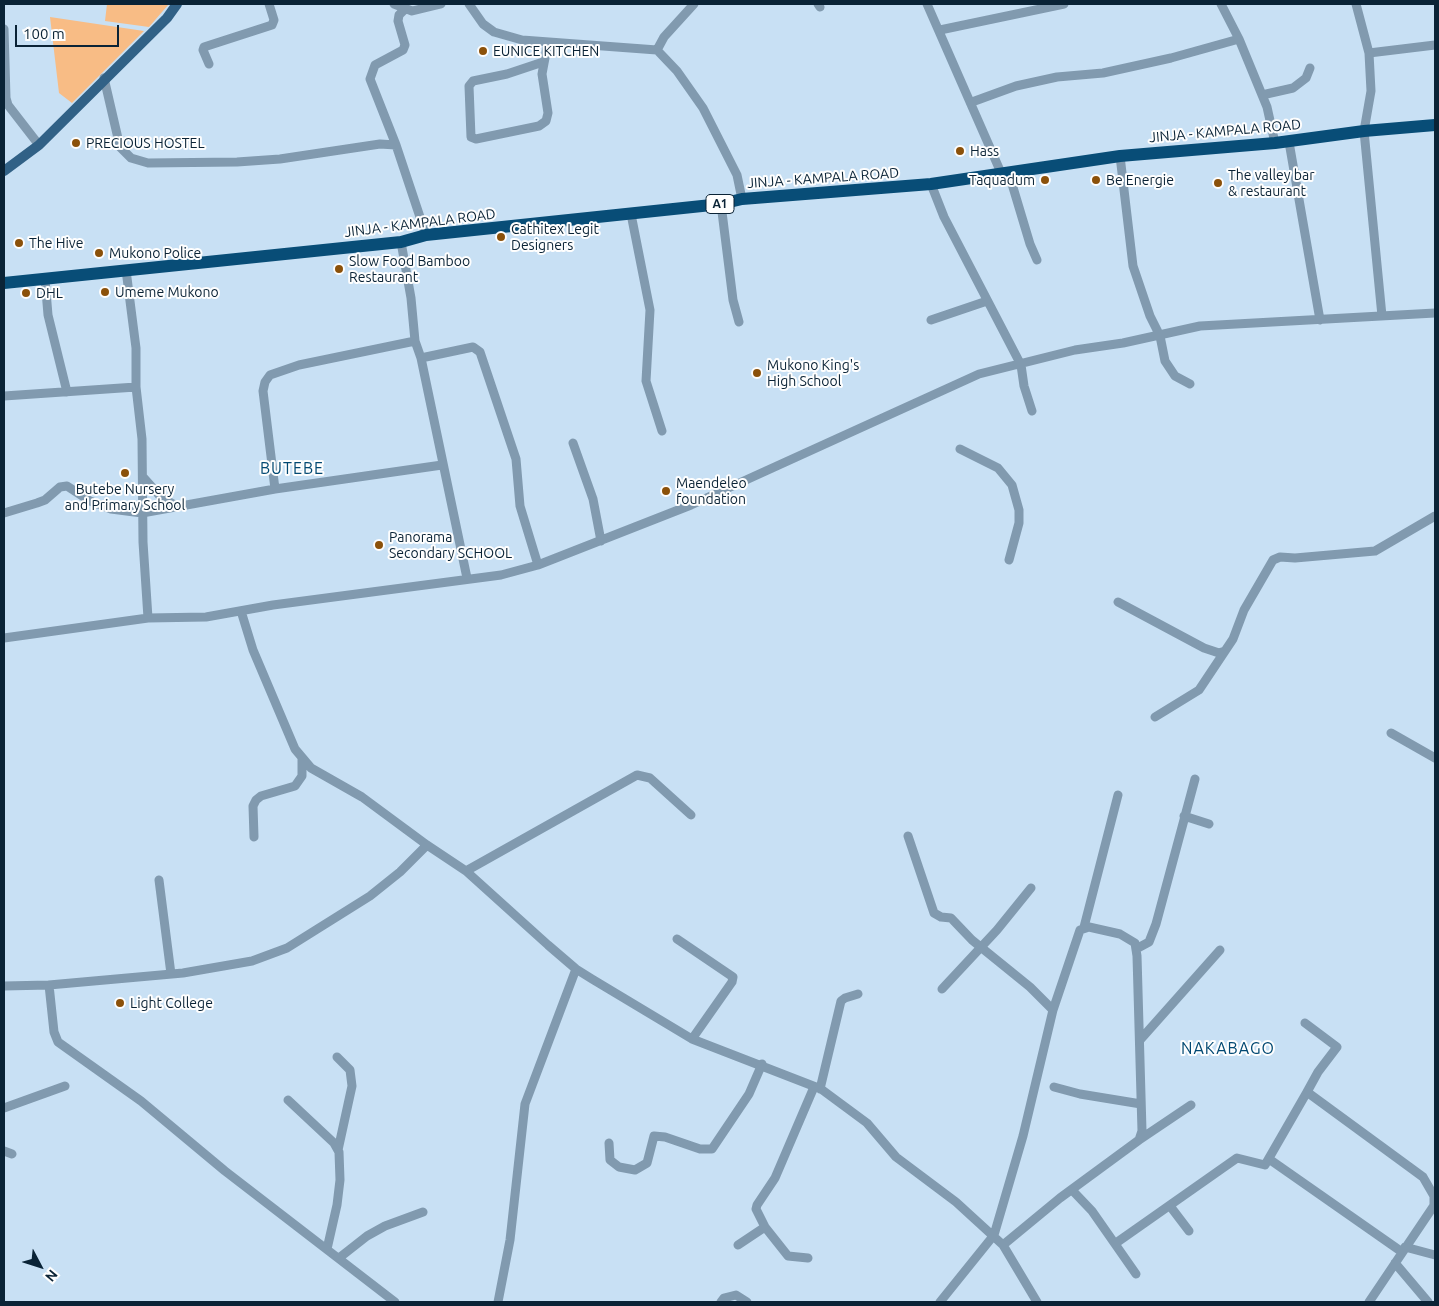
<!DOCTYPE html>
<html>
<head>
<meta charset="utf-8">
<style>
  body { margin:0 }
  #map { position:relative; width:1439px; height:1306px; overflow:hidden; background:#c8e0f4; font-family:Ubuntu,sans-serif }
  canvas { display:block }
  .frame { position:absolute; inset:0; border:5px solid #0a2336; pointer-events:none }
  .north { position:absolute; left:15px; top:1241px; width:50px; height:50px; -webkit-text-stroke:4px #fefefe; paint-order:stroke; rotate:130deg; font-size:14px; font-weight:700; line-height:20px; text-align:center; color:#0a2336 }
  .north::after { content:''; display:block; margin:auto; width:18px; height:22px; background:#0a2336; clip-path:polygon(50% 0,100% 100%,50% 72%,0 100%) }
  .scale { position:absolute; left:15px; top:25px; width:104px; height:22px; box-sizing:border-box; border:2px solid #0a2336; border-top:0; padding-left:6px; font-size:15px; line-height:18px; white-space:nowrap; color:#0a2336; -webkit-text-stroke:4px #fefefe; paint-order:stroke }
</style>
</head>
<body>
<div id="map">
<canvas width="1439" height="1306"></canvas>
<div class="frame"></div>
<div class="north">N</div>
<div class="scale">100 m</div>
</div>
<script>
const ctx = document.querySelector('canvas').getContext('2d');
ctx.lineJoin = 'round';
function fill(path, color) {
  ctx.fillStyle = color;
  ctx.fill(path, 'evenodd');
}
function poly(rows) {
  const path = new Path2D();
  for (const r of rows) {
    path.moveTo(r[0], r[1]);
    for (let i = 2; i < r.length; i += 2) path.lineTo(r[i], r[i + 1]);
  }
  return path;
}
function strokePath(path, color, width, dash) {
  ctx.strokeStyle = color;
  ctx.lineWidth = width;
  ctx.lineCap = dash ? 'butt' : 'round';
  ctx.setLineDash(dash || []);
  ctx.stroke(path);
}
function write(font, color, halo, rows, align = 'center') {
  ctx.font = font + ' Ubuntu,sans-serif';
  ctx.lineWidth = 4;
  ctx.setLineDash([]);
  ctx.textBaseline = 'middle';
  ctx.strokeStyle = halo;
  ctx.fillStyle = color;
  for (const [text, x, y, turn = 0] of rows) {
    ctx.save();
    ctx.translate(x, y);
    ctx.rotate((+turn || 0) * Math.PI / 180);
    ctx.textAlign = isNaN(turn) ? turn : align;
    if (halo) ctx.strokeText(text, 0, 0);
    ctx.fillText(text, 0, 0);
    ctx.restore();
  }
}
fill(poly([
  [107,4,169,4,149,27,105,21],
  [50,17,144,31,72,103,59,93]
]), '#f8bc85');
strokePath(poly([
  [394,4,412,11,441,4],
  [469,4,483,24,494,32,522,40,657,50,677,71,703,108,737,175,742,199],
  [818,4,820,7],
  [927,4,1002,175],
  [1221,4,1239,39,1267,107,1275,143],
  [1356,4,1369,53,1371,91,1364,131,1382,316],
  [4,29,6,98,8,105,39,145],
  [940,30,1064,4],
  [657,50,664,37,694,4],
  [1369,53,1435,45],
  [543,62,507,74,473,81,469,86,471,137,476,139,539,126,546,121,548,113,542,74,548,42],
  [209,64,203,50,204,47,272,25,274,20,269,4],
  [104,78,120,147,131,158,148,163,237,162,280,159,380,144,396,145,426,235],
  [1262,95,1293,88,1306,78,1310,68],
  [972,102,1016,86,1057,77,1103,73,1171,58,1239,39],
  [1289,142,1320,320],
  [396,145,370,79,375,65,403,50,405,45,398,21,399,15,404,10],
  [1120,156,1133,266,1150,316,1160,336,1165,361,1175,376,1190,384],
  [1009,174,1030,244,1037,260],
  [931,184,944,217,1021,365,1024,386,1032,411],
  [721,204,733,300,739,322],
  [631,214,650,310,646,381,662,431],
  [401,242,411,298,415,341,421,358,467,578],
  [126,270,136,348,136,387,142,439,143,542,148,618,206,617,273,605,501,575,538,565,691,505,979,374,1075,350,1123,343,1200,326,1435,313],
  [45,279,48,315,67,392],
  [931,320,987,301],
  [421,358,473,347,480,352,516,459,520,506,538,565],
  [4,396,136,387],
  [573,443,593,499,601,541],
  [960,449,998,468,1012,485,1019,510,1019,523,1009,560],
  [143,477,160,496,178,507],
  [275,489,263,391,265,382,270,375,299,365,415,341],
  [4,513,37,503,45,500,60,487,67,486,90,501,111,509,142,513,275,489,442,465],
  [1118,602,1204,648,1219,653,1225,651,1233,639,1244,610,1273,560,1280,557,1295,558,1375,551,1435,516],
  [241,611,253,650,295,749,311,768,362,797,427,845,466,871,548,945,576,969,592,979,692,1039,821,1089,867,1123,896,1157,956,1202,1003,1245,1037,1302],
  [4,638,148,618],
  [1155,717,1199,690,1225,651],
  [1391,733,1435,758],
  [1184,816,1209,824],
  [908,836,934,913,941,917,951,918,972,940,1030,987,1053,1010],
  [254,837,253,806,256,800,261,796,295,786,302,776,302,759],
  [466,871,637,775,650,778,691,815],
  [159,880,171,974],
  [1084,927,1118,795],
  [677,939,733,977,732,982,692,1039],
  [1136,949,1149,942,1156,924,1195,779],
  [49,985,54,1032,58,1042,141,1101,225,1171,395,1302],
  [4,986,49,985,183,973,252,961,287,948,370,896,400,872,427,845],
  [942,989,997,930,1031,888],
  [1305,1023,1337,1047,1318,1072,1307,1092,1423,1177,1434,1196,1434,1205],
  [1140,1040,1220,950],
  [337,1057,350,1070,352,1086,338,1150],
  [1054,1087,1080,1094,1141,1104],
  [820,1089,841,1001,845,998,858,994],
  [288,1100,334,1143,339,1152,340,1180,337,1205,327,1249],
  [4,1108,65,1086],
  [1139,1140,1191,1105],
  [609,1143,610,1160,619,1167,635,1170,647,1163,654,1136,665,1137,700,1149,712,1149,749,1094,762,1064],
  [4,1151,12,1154],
  [1269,1159,1402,1252],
  [1072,1190,1092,1211,1136,1274],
  [1170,1206,1189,1231],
  [765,1227,788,1256,808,1258],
  [1116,1243,1237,1158,1265,1165,1307,1092],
  [738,1245,765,1227,756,1209,757,1205,775,1178,814,1087],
  [1405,1247,1435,1255],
  [339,1258,367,1236,385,1226,423,1212],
  [1395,1263,1428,1302],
  [498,1302,510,1240,525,1104,576,969],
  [721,1302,724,1298,736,1295,747,1302],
  [940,1302,994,1235,1023,1136,1053,1010,1080,930,1089,927,1120,934,1135,943,1137,956,1142,1131,1139,1140,1060,1198,1003,1245],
  [1369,1302,1435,1204]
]), '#819aaf', 9);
strokePath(poly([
  [4,171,39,145,167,18,177,4]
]), '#316186', 10);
strokePath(poly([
  [4,283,401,242,426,235,721,204,742,199,931,184,1120,156,1275,143,1364,131,1435,125]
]), '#084d77', 12);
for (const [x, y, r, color] of [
  [483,51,5,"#8b510a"],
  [76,143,5,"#8b510a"],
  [960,151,5,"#8b510a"],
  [1045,180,5,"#8b510a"],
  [1096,180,5,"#8b510a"],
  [1218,183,5,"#8b510a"],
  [501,237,5,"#8b510a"],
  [19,243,5,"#8b510a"],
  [99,253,5,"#8b510a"],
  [339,269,5,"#8b510a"],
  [105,292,5,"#8b510a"],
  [26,293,5,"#8b510a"],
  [757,373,5,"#8b510a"],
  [125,473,5,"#8b510a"],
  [666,491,5,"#8b510a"],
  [379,545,5,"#8b510a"],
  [120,1003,5,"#8b510a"]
]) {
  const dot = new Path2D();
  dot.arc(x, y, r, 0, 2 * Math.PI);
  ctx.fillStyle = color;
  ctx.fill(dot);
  strokePath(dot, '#fefefe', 2);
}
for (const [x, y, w] of [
  [720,204,28]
]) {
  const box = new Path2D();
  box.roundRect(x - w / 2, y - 9.5, w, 19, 4);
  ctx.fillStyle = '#fefefe';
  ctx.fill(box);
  strokePath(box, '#0a2336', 1);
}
write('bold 12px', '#0a2336', null, [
  ["A1",720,204]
]);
write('14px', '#0a2336', '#fefefe', [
  ["EUNICE KITCHEN",493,51],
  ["PRECIOUS HOSTEL",86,143],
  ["Hass",970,151],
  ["The valley bar",1228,175],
  ["& restaurant",1228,191],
  ["Taquadum",1035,180,"right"],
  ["Be Energie",1106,180],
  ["Cathitex Legit",511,229],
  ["Designers",511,245],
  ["The Hive",29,243],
  ["Mukono Police",109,253],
  ["Slow Food Bamboo",349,261],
  ["Restaurant",349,277],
  ["Umeme Mukono",115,292],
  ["DHL",36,293],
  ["Mukono King's",767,365],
  ["High School",767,381],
  ["Maendeleo",676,483],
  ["foundation",676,499],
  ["Butebe Nursery",125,489,"center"],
  ["and Primary School",125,505,"center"],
  ["Panorama",389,537],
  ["Secondary SCHOOL",389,553],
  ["Light College",130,1003]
], 'left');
write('14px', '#0a2336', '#fefefe', [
  ["JINJA - KAMPALA ROAD",1225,131,-5],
  ["JINJA - KAMPALA ROAD",823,178,-4],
  ["JINJA - KAMPALA ROAD",420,223,-7]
]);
ctx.letterSpacing = '1px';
write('16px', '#014872', '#fefefe', [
  ["BUTEBE",292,469],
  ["NAKABAGO",1228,1049]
]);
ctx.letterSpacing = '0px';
</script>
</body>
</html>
